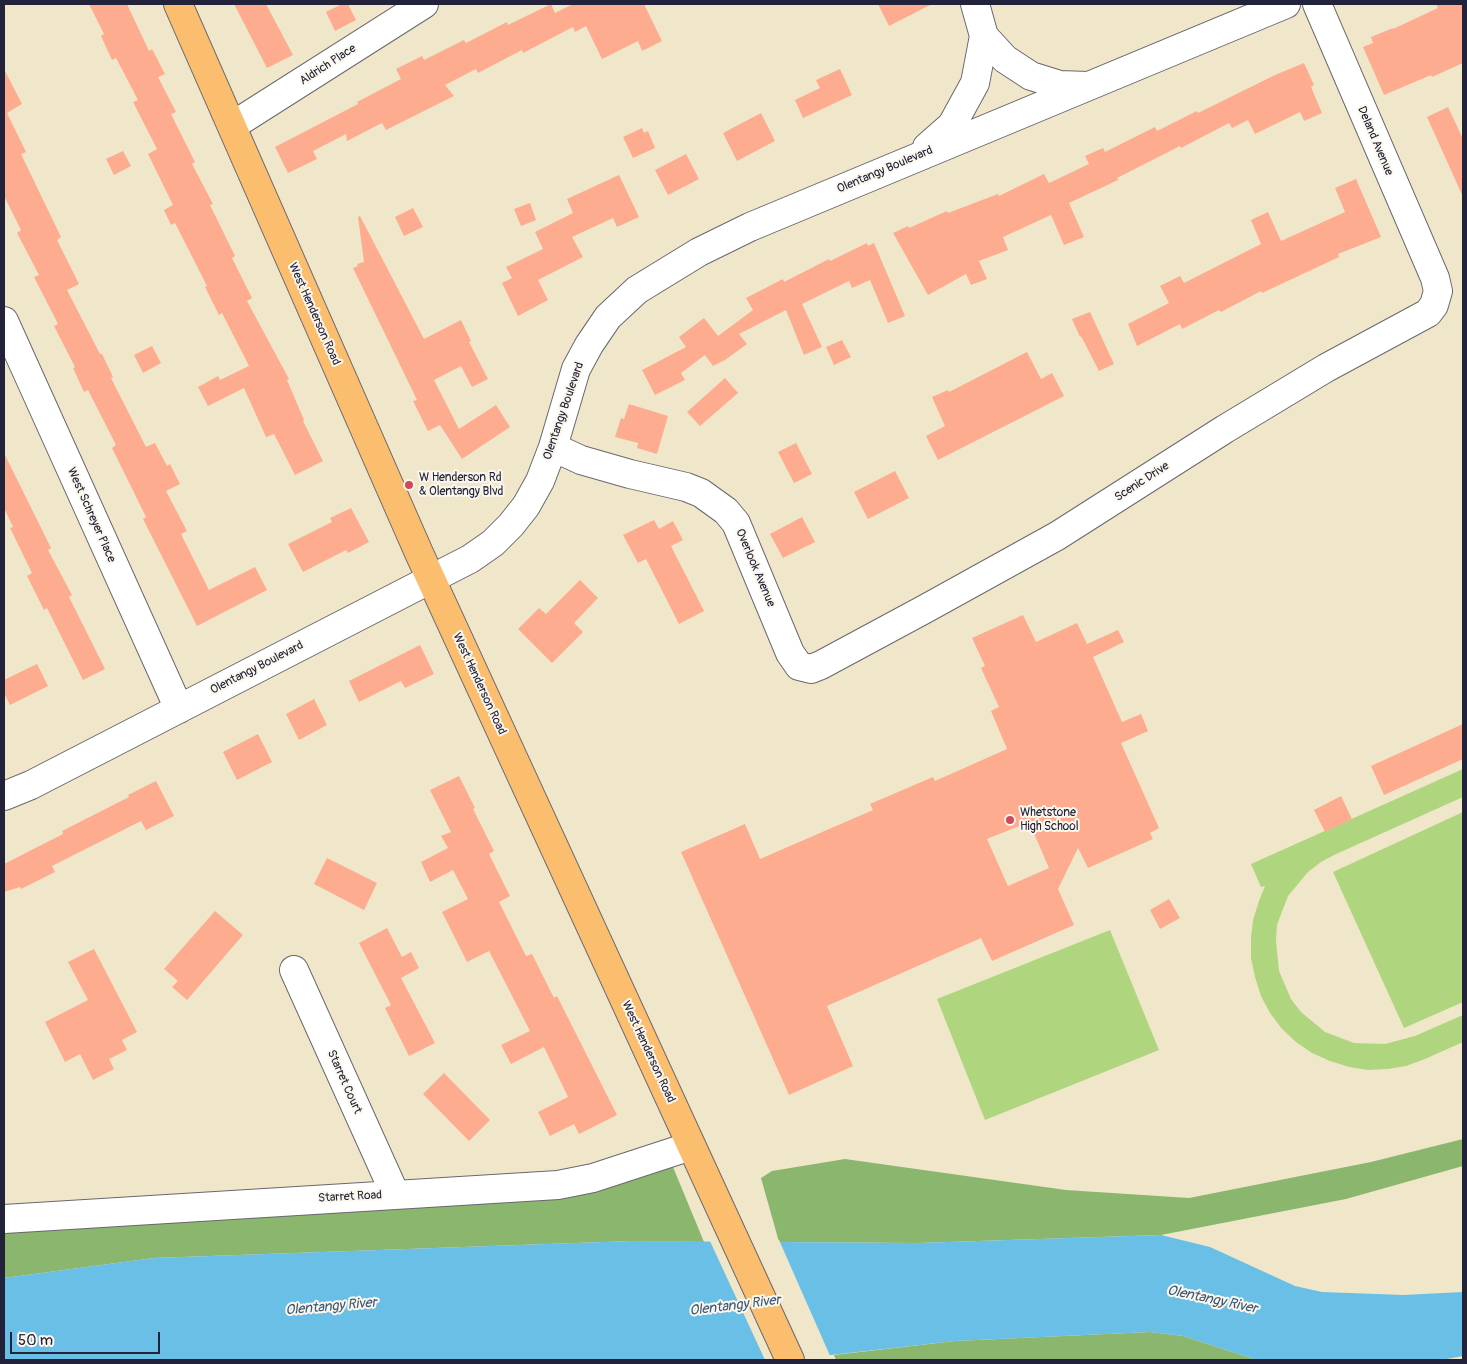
<!DOCTYPE html>
<html>
<head>
<meta charset="utf-8">
<style>
  body { margin:0 }
  #map { position:relative; width:1467px; height:1364px; overflow:hidden; background:#f0e7cb; font-family:Pangolin,sans-serif }
  canvas { display:block }
  .frame { position:absolute; inset:0; border:5px solid #22223b; pointer-events:none }
  .scale { position:absolute; left:10px; top:1332px; width:150px; height:22px; box-sizing:border-box; border:2px solid #22223b; border-top:0; padding-left:6px; font-size:15px; line-height:18px; white-space:nowrap; color:#22223b; -webkit-text-stroke:4px #fbf7ec; paint-order:stroke }
</style>
</head>
<body>
<div id="map">
<canvas width="1467" height="1364"></canvas>
<div class="frame"></div>
<div class="scale">50 m</div>
</div>
<script>
const ctx = document.querySelector('canvas').getContext('2d');
ctx.lineJoin = 'round';
function fill(path, color) {
  ctx.fillStyle = color;
  ctx.fill(path, 'evenodd');
}
function poly(rows) {
  const path = new Path2D();
  for (const r of rows) {
    path.moveTo(r[0], r[1]);
    for (let i = 2; i < r.length; i += 2) path.lineTo(r[i], r[i + 1]);
  }
  return path;
}
function strokePath(path, color, width, dash) {
  ctx.strokeStyle = color;
  ctx.lineWidth = width;
  ctx.lineCap = dash ? 'butt' : 'round';
  ctx.setLineDash(dash || []);
  ctx.stroke(path);
}
function write(font, color, halo, rows, align = 'center') {
  ctx.font = font + ' Pangolin,sans-serif';
  ctx.lineWidth = 4;
  ctx.setLineDash([]);
  ctx.textBaseline = 'middle';
  ctx.strokeStyle = halo;
  ctx.fillStyle = color;
  for (const [text, x, y, turn = 0] of rows) {
    ctx.save();
    ctx.translate(x, y);
    ctx.rotate((+turn || 0) * Math.PI / 180);
    ctx.textAlign = isNaN(turn) ? turn : align;
    if (halo) ctx.strokeText(text, 0, 0);
    ctx.fillText(text, 0, 0);
    ctx.restore();
  }
}
fill(poly([
  [1463,769,1463,797,1334,855,1321,862,1308,872,1288,896,1277,925,1276,940,1279,971,1291,999,1301,1012,1325,1032,1354,1043,1385,1044,1415,1036,1463,1015,1463,1042,1425,1059,1406,1066,1388,1069,1368,1070,1349,1067,1330,1061,1312,1053,1296,1042,1282,1029,1270,1013,1261,996,1255,977,1251,958,1251,938,1253,920,1259,901,1265,886,1261,887,1251,864],
  [1463,812,1463,1002,1404,1028,1333,872],
  [1110,930,1159,1050,985,1120,937,999]
]), '#afd57f');
fill(poly([
  [1463,1139,1463,1166,1346,1199,1161,1235,917,1243,779,1242,761,1178,772,1171,845,1159,1066,1190,1189,1198,1371,1162],
  [673,1167,704,1242,632,1241,154,1258,4,1278,4,1220],
  [1150,1332,1183,1336,1257,1360,836,1360,834,1355,955,1341]
]), '#8bb66e');
fill(poly([
  [1161,1235,1210,1247,1295,1286,1322,1292,1403,1295,1463,1292,1463,1356,1441,1360,1257,1360,1183,1336,1150,1332,955,1341,786,1360,4,1360,4,1278,154,1258,632,1241,917,1243]
]), '#69bfe6');
fill(poly([
  [709,1239,779,1240,831,1358,811,1360,765,1360]
]), '#f0e7cb');
fill(poly([
  [89,4,127,4,149,51,152,49,165,74,158,77,176,112,171,114,195,162,192,164,213,204,210,205,235,256,232,258,252,298,247,301,289,379,287,380,304,420,303,421,323,461,295,475,274,434,266,437,244,388,208,406,198,387,218,376,220,380,249,366,222,313,219,315,205,287,207,286,175,223,171,225,164,210,173,205,148,154,157,149,133,102,138,100,116,58,112,60,101,36,104,34],
  [234,4,266,4,293,55,267,68],
  [342,4,348,4,356,20,335,31,326,12],
  [551,4,555,13,573,4,644,4,662,41,642,51,638,41,602,59,586,26,575,32,573,27,523,53,522,50,478,73,476,69,445,85,454,96,386,130,382,123,347,141,346,134,313,151,317,159,288,173,275,147,358,104,357,102,401,79,396,69,422,56,424,60,464,40,466,43,507,22,508,25],
  [878,4,932,4,889,26],
  [1436,4,1463,4,1463,63,1432,77,1431,75,1384,95,1363,47,1373,43,1371,37,1393,28,1393,29,1438,8],
  [1304,63,1314,85,1311,87,1322,113,1304,121,1300,112,1255,134,1248,120,1232,128,1229,123,1181,148,1180,146,1117,178,1118,180,1069,203,1084,237,1064,245,1051,215,1003,237,1008,250,979,261,987,279,971,285,966,274,928,295,893,233,908,226,909,228,947,211,948,213,998,194,999,196,1044,174,1049,183,1089,164,1085,156,1103,148,1105,152,1155,127,1157,131,1197,111,1198,113,1275,75],
  [4,69,22,104,7,113,26,152,21,154,61,237,57,240,79,284,67,290,100,354,102,354,113,377,111,378,146,447,155,443,167,466,170,464,180,484,166,491,187,531,181,534,209,590,255,567,267,590,197,626,143,519,146,517,112,448,116,445,88,390,84,392,73,368,75,367,54,326,58,324,34,277,39,275,17,233,21,230,4,196],
  [840,69,852,95,803,118,795,100,820,88,816,80],
  [1448,107,1463,139,1463,197,1427,117],
  [761,113,775,141,737,161,723,133],
  [642,128,644,133,648,131,655,148,633,158,623,137],
  [123,151,131,166,114,175,106,159],
  [686,154,699,179,668,195,655,170],
  [619,175,639,217,617,227,613,218,572,237,583,257,538,280,548,300,518,316,502,283,512,278,506,267,543,249,535,232,573,213,567,199],
  [1356,179,1381,237,1338,254,1339,257,1262,293,1261,291,1221,312,1219,310,1182,329,1180,324,1137,346,1128,324,1169,303,1160,286,1180,276,1184,283,1261,244,1251,220,1268,212,1281,241,1345,212,1335,188],
  [530,203,536,220,521,226,514,209],
  [413,208,423,227,404,236,395,217],
  [360,216,424,339,461,320,471,341,469,342,488,379,472,387,461,366,434,380,459,429,496,405,510,427,462,459,440,425,428,431,413,401,417,400,353,268,358,266,357,264,364,262,358,217],
  [867,243,868,246,874,243,905,316,888,323,870,280,852,288,849,281,802,304,822,347,804,355,786,310,739,334,747,344,725,360,713,366,705,355,681,373,685,380,655,395,642,370,686,347,679,337,704,318,718,336,753,310,746,298,783,279,784,282,829,259,830,261],
  [1090,312,1114,364,1099,371,1081,336,1080,337,1072,319],
  [842,340,851,357,834,365,826,347],
  [152,346,161,363,143,373,134,355],
  [1027,352,1041,379,1052,373,1064,396,938,460,926,436,945,426,932,397,948,390,949,392],
  [725,378,738,393,700,426,687,412],
  [629,404,668,416,657,454,637,448,638,443,615,437,621,418,624,419],
  [796,443,812,474,794,483,778,452],
  [4,453,51,548,48,550,72,595,69,597,105,669,83,680,47,608,44,610,27,576,32,573,10,528,13,527,4,508],
  [895,471,909,498,868,519,854,492],
  [351,508,369,542,348,553,346,550,303,572,288,544,332,522,330,518],
  [802,517,815,542,783,558,770,534],
  [654,520,659,529,673,521,683,540,671,546,704,611,679,624,646,559,638,563,623,535],
  [580,580,598,598,574,623,583,632,552,663,518,629,539,608,546,614],
  [1023,615,1036,642,1077,623,1087,644,1118,630,1124,642,1093,657,1122,722,1141,714,1148,731,1121,743,1159,828,1150,833,1153,839,1088,868,1078,848,1058,889,1074,925,992,961,981,938,827,1006,853,1066,789,1095,681,852,745,824,760,859,873,810,870,804,933,777,935,781,1007,749,991,711,999,707,981,668,985,666,972,638],
  [1029,822,1049,868,1008,886,987,839],
  [420,645,434,674,405,688,401,681,359,702,349,681],
  [37,664,48,686,10,705,4,693,4,680],
  [314,699,327,725,299,740,286,714],
  [1463,724,1463,759,1384,795,1371,766],
  [258,734,272,762,237,780,223,752],
  [459,776,475,808,473,809,494,851,489,854,510,896,499,902,526,956,532,954,554,998,557,996,617,1115,579,1134,574,1124,550,1136,538,1112,568,1097,544,1047,511,1064,501,1045,530,1031,489,951,467,962,442,912,468,899,453,870,430,882,421,862,448,848,441,836,451,832,430,790],
  [156,781,174,816,146,830,141,821,52,866,55,872,21,889,20,887,4,892,4,864,63,834,62,831,129,797,128,795],
  [1341,796,1352,819,1325,832,1314,810],
  [327,858,377,883,364,910,314,884],
  [1169,899,1180,918,1160,929,1150,910],
  [215,911,243,935,187,1000,172,987,178,981,164,969],
  [387,928,402,957,411,952,419,968,401,978,435,1043,409,1056,385,1008,391,1005,359,943],
  [94,949,137,1032,122,1040,127,1050,109,1059,114,1069,93,1080,80,1054,65,1062,45,1022,88,1000,68,962],
  [444,1073,490,1120,469,1141,423,1094]
]), '#fdac8f');
const minor = poly([
  [975,4,984,36,1005,59,1031,76,1060,85,1088,86],
  [232,126,424,4],
  [927,147,952,125,975,83,984,36],
  [4,321,179,709],
  [553,447,581,460,630,474,686,487,701,493,726,511,736,523,790,653,799,666,811,669,821,665,925,609,1057,536,1225,429,1326,368,1428,313,1434,305,1438,291,1435,278,1317,4],
  [4,796,31,785,431,579,470,559,493,543,511,525,526,506,540,481,553,447,576,369,589,345,608,317,637,290,699,252,750,227,1286,4],
  [294,970,395,1194],
  [4,1219,558,1185,593,1178,691,1146]
]);
const major = poly([
  [178,4,419,553,790,1360]
]);
strokePath(minor, '#6a676d', 30);
strokePath(major, '#6a676d', 30);
strokePath(minor, '#fff', 28);
strokePath(major, '#fbbd6e', 28);
for (const [x, y, r, color] of [
  [409,485,5,"#d1495b"],
  [1010,820,5,"#d1495b"]
]) {
  const dot = new Path2D();
  dot.arc(x, y, r, 0, 2 * Math.PI);
  ctx.fillStyle = color;
  ctx.fill(dot);
  strokePath(dot, '#fbf7ec', 2);
}
write('12px', '#22223b', '#fbf7ec', [
  ["Aldrich Place",328,65,-33],
  ["Deland Avenue",1375,141,67],
  ["Olentangy Boulevard",885,170,-23],
  ["West Henderson Road",314,314,66],
  ["Olentangy Boulevard",564,411,-71],
  ["Scenic Drive",1142,482,-33],
  ["West Schreyer Place",91,515,66],
  ["Overlook Avenue",755,568,67],
  ["Olentangy Boulevard",257,668,-27],
  ["West Henderson Road",479,684,65],
  ["West Henderson Road",648,1052,65],
  ["Starret Court",344,1082,66],
  ["Starret Road",350,1197,-3]
]);
write('12px', '#22223b', '#fbf7ec', [
  ["W Henderson Rd",419,478],
  ["& Olentangy Blvd",419,492],
  ["Whetstone",1020,813],
  ["High School",1020,827]
], 'left');
write('italic 14px', '#3b5977', '#fbf7ec', [
  ["Olentangy River",1212,1300,12],
  ["Olentangy River",735,1306,-7],
  ["Olentangy River",331,1307,-5]
]);
</script>
</body>
</html>
